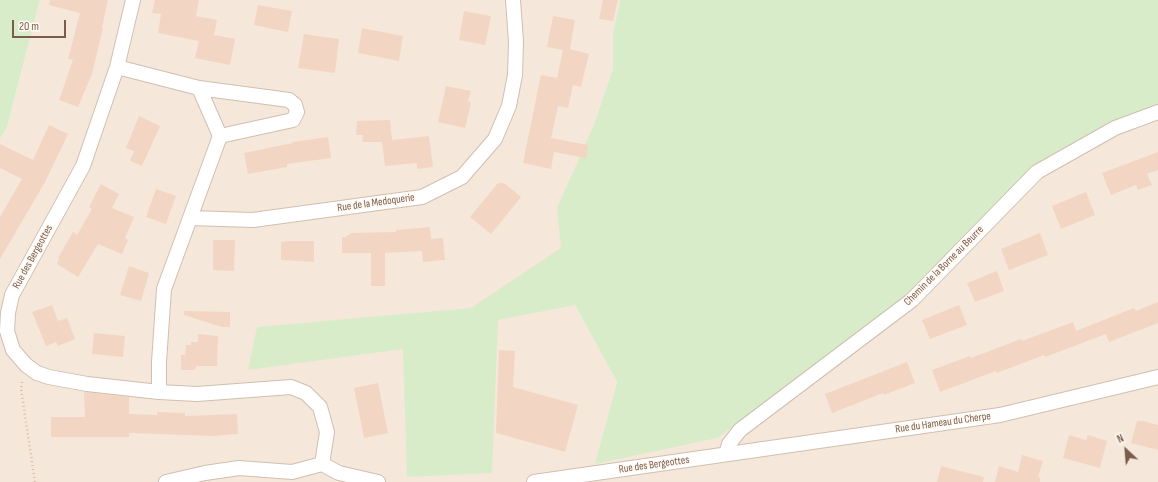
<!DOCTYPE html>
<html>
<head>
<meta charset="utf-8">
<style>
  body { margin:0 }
  #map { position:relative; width:1158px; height:482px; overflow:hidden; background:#fdf6ec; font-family:"Sofia Sans Condensed",sans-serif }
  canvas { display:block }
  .north { position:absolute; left:1106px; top:430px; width:40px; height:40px; -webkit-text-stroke:3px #fffaf3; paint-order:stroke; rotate:334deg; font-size:11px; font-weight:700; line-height:16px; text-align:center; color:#7a5c4d }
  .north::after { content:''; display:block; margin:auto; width:14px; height:18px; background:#7a5c4d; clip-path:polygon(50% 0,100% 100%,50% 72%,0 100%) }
  .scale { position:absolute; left:12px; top:20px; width:54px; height:18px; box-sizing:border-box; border:2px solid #7a5c4d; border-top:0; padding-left:5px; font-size:12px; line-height:14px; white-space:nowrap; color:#7a5c4d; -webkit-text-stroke:3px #fffaf3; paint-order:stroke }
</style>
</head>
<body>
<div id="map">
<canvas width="1158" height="482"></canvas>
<div class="north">N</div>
<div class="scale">20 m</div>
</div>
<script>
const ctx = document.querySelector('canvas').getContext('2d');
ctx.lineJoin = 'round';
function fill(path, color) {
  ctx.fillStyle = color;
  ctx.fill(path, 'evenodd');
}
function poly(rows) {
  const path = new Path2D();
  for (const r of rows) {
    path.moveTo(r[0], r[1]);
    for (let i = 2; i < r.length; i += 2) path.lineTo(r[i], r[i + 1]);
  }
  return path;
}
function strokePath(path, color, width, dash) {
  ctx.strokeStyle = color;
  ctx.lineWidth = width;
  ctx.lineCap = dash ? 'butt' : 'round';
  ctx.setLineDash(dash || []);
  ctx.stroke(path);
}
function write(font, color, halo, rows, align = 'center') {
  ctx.font = font + ' "Sofia Sans Condensed",sans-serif';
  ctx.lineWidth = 3;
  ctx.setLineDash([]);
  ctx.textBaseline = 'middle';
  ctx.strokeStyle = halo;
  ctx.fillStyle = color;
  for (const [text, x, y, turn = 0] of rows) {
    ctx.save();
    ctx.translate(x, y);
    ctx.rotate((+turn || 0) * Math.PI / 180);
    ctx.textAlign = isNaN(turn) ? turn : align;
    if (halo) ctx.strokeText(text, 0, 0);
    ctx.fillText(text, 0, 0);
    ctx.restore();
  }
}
fill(poly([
  [40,0,620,0,613,33,613,68,593,127,575,305,617,382,596,463,1037,172,1158,112,1158,482,0,482,0,139,7,127]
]), '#f5e8da');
fill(poly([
  [0,0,40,0,7,127,0,139],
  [620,0,1158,0,1158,112,1037,172,912,300,717,438,595,464,617,382,575,305,498,320,492,473,407,477,403,349,248,370,257,327,471,308,561,248,557,208,593,127,613,68,613,33]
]), '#d8ecc9');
fill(poly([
  [50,0,108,0,102,28,103,28,92,74,78,107,59,100,73,60,68,59,80,13,49,5],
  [155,0,199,0,196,16,217,20,214,35,235,39,230,65,195,58,199,41,158,33,161,14,152,13],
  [603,0,618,0,613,21,599,19],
  [258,5,292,11,288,32,254,25],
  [464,11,491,16,485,45,459,40],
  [553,16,575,20,570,49,589,54,581,87,573,85,568,108,558,106,551,138,588,145,586,158,554,152,551,169,523,163,541,75,557,78,563,50,547,47],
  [362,28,403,36,399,61,358,53],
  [304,34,339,39,335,73,298,68],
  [446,86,471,91,468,101,471,103,465,128,438,122],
  [139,116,160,126,142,166,130,161,134,151,126,148],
  [390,120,392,140,429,136,433,167,417,169,417,163,385,166,382,142,362,142,363,135,356,135,357,121],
  [49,125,68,134,45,182,0,259,0,217,22,179,0,168,0,144,33,160],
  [328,137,331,158,287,164,287,167,248,174,244,153,293,143,292,142],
  [1158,152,1158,170,1147,174,1152,185,1138,190,1136,185,1111,195,1102,173],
  [498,183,504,183,521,197,491,234,470,217],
  [101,184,119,194,112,208,134,217,125,238,128,240,122,254,98,244,78,277,57,264,59,259,58,258,73,232,77,235,92,209,89,207],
  [156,189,176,196,166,224,146,217],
  [1086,192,1095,215,1061,229,1052,206],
  [430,227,431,239,443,238,445,260,423,262,422,251,385,253,385,286,371,286,371,253,342,253,342,237,347,237,347,235,350,235,350,233,396,232,396,230],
  [1040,233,1048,255,1009,270,1001,249],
  [213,240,235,240,234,271,213,270],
  [290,241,314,241,314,262,281,260,281,242],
  [129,266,149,273,141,301,120,295],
  [997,271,1004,291,975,302,967,283],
  [1158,302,1158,323,1109,342,1106,334,1045,357,1044,355,997,373,996,371,940,392,932,370,970,356,971,358,1021,339,1022,341,1073,322,1076,331,1134,308,1136,311],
  [52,305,58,321,67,318,75,339,58,346,56,342,46,346,32,312],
  [959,305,967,325,930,339,922,320],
  [184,311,230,312,230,327,222,327,184,315],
  [94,333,125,336,123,357,92,354],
  [198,334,218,336,217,366,196,366,195,370,181,370,181,355,185,355,186,345,191,345,191,342,198,342],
  [499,350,515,351,513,387,578,405,565,452,496,433],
  [907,362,915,383,884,395,883,393,832,413,825,394],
  [378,383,388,433,364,438,354,388],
  [84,392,129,397,129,414,157,415,157,412,185,413,185,416,237,414,238,434,213,436,129,433,129,437,51,437,51,417,85,417],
  [1137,421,1143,421,1158,425,1158,450,1131,443],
  [1069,435,1086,440,1088,435,1107,441,1100,468,1063,458],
  [1022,455,1043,461,1038,477,1040,478,1040,482,995,482,999,466,1018,472],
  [941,466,984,477,983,482,937,482]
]), '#f3d5c3');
const street = poly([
  [133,0,117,67,83,166,12,295,8,313,7,331,13,350,26,365,37,373,49,377,87,384,159,392],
  [117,67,199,88,289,100,295,105,297,112,293,120,220,136,164,289,159,362,159,392,197,394,291,387,306,393,320,407,327,432,322,464],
  [199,88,220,136],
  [190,218,253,220,422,197,462,177,495,139,509,106,515,75,516,42,513,0],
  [726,454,729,444,740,430,912,300,1037,172,1115,128,1158,112],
  [166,482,205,473,239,468,292,472,322,464,339,473,378,482],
  [534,482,1000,415,1158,377]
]);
strokePath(street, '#d1beb0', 16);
strokePath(poly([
  [22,382,21,389,35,482]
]), '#d9b8a5', 2.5, [1, 3]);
strokePath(street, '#fff', 14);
write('11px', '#7a5c4d', '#fffaf3', [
  ["Rue de la Medoquerie",376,203,-8],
  ["Rue des Bergeottes",33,257,-61],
  ["Chemin de la Borne au Beurre",944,266,-45],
  ["Rue du Hameau du Cherpe",943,423,-8],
  ["Rue des Bergeottes",654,465,-8]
]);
</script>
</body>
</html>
